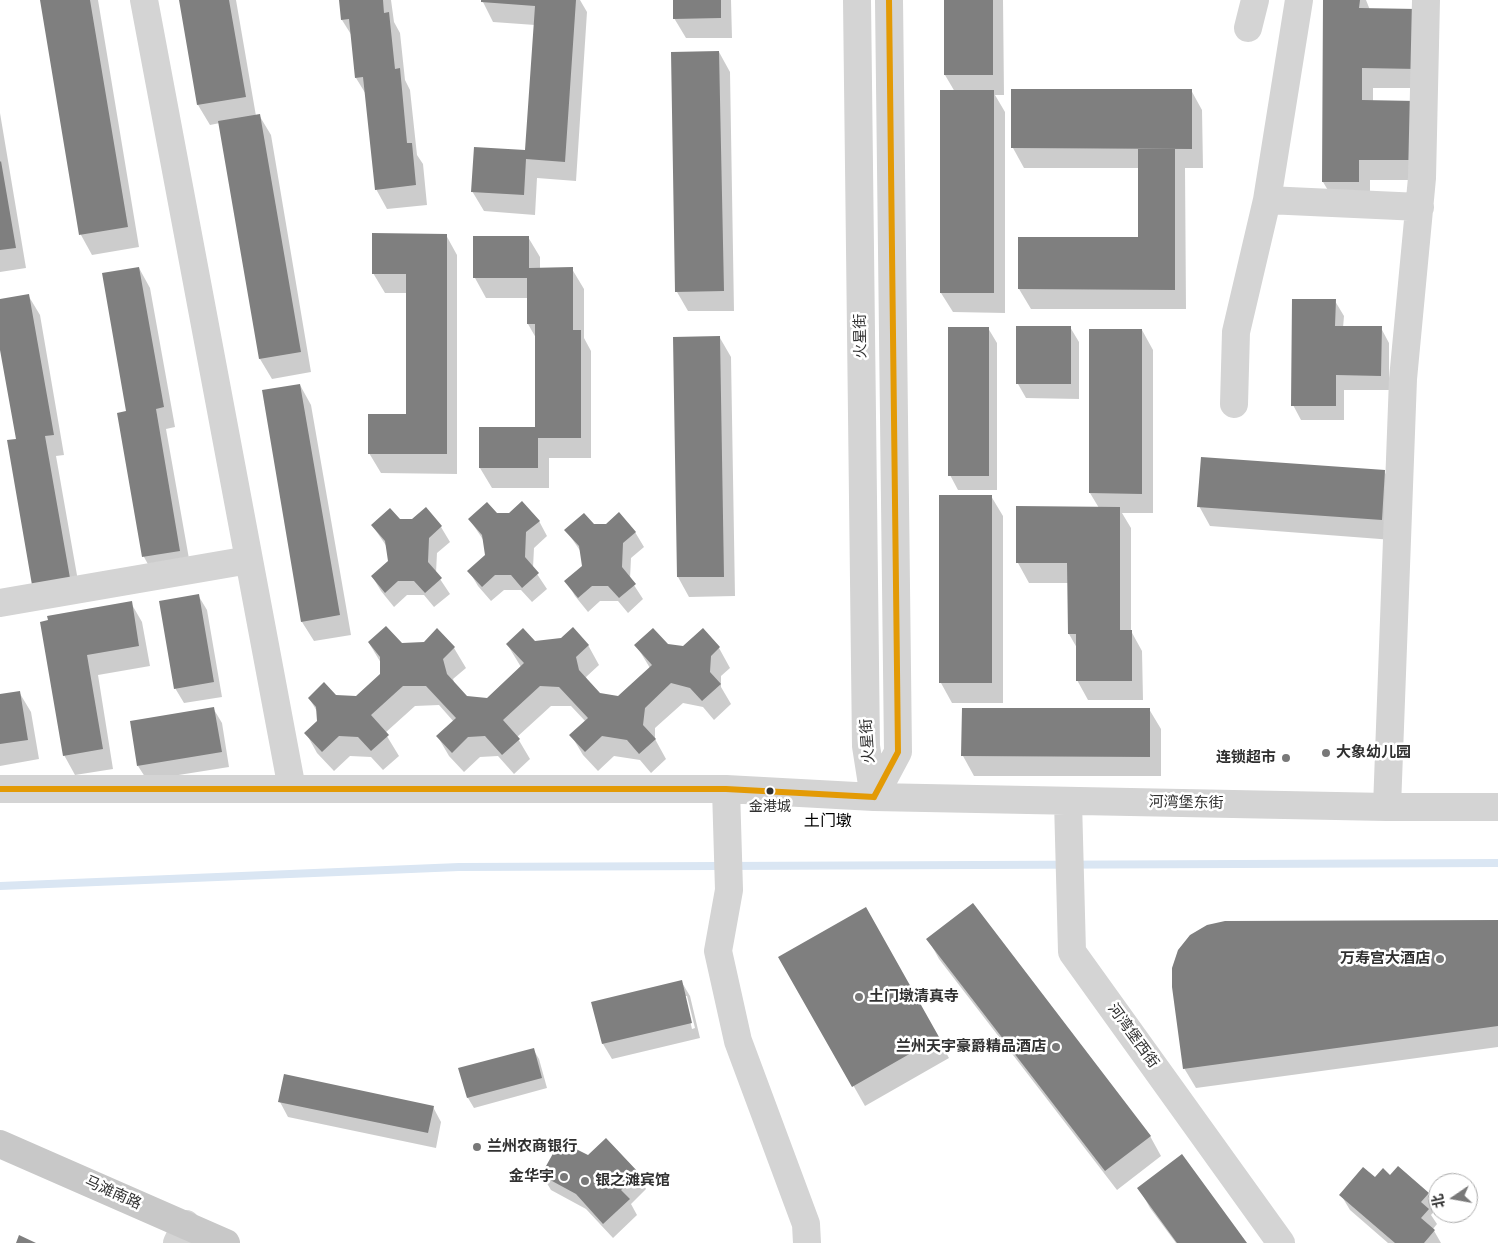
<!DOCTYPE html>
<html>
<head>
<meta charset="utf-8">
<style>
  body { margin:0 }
  #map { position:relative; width:1498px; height:1243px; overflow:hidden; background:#fff; font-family:"Fira Sans","Noto Sans SC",sans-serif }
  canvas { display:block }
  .north { position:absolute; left:1428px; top:1173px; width:50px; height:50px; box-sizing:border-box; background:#fff; border:1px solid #acacac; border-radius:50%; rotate:258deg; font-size:14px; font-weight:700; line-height:20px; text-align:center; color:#303030 }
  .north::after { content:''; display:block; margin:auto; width:18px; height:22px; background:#787878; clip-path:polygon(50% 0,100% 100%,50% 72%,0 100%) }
</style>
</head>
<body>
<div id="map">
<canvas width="1498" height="1243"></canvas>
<div class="north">北</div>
</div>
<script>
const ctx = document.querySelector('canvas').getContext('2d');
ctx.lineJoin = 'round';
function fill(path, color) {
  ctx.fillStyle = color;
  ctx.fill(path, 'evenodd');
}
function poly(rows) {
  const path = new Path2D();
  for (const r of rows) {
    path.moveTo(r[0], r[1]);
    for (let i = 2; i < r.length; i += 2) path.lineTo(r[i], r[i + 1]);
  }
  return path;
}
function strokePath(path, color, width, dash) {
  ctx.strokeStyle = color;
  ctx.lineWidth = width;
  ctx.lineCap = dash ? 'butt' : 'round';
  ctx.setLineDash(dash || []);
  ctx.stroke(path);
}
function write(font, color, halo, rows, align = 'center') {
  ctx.font = font + ' "Fira Sans","Noto Sans SC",sans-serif';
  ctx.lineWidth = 5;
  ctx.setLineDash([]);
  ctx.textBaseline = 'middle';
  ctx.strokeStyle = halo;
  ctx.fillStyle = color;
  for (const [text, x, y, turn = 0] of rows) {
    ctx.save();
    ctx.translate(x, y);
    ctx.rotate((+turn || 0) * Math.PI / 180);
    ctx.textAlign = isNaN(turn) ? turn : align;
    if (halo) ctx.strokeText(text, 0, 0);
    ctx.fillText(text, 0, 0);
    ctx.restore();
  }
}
fill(poly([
  [41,0,98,0,139,247,92,255,81,235],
  [181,0,236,0,256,116,259,115,271,135,311,372,272,379,260,359,220,123,210,125,198,105],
  [340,0,391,0,394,22,400,33,405,80,410,90,417,155,423,164,427,205,387,209,376,189,367,96,356,78,352,36,342,20],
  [482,0,580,0,587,12,576,181,537,178,535,215,484,211,472,191,526,152,535,25,493,22],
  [674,0,731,0,732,38,686,38,674,18],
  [945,0,1003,0,1004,95,995,95,1005,112,1005,313,953,312,941,293,955,92,945,75],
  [1324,0,1366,0,1370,10,1428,88,1373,88,1373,102,1427,180,1370,180,1370,202,1335,202,1323,182],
  [719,52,730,72,734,311,688,311,677,292],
  [1013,90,1191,90,1202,110,1203,168,1185,168,1186,309,1031,309,1019,289,1019,238,1139,238,1139,168,1024,168,1013,148],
  [0,113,26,268,0,272],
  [446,235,457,255,457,474,381,473,369,453,407,415,407,293,385,293,373,273],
  [528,237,540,257,540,269,572,269,584,289,584,338,591,351,591,458,549,458,549,488,492,488,480,468,480,428,536,428,536,338,528,324,528,298,486,298,475,278],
  [139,268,150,288,175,427,166,429,191,570,155,577,144,557,119,414,127,412],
  [28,295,40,315,64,455,56,456,81,598,45,604,0,343,0,300],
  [1335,301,1344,316,1343,328,1381,328,1389,343,1389,390,1344,390,1344,420,1301,420,1293,405],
  [1070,327,1079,342,1079,399,1026,398,1018,384],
  [988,328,997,343,997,490,958,490,950,475],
  [1090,330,1142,330,1153,350,1153,513,1122,513,1131,528,1131,631,1142,651,1143,700,1088,700,1077,680,1077,648,1069,634,1069,583,1029,583,1018,563,1099,508,1090,493],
  [720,338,731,357,735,596,689,597,678,577],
  [300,385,311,405,351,635,314,641,302,622],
  [1384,471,1396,491,1393,540,1210,526,1199,506],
  [991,496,1003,516,1003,703,952,703,941,683],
  [425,509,441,527,450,542,437,553,436,573,450,594,434,607,424,595,407,595,394,607,381,591,372,576,389,561,387,547,372,525,399,520,413,520],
  [496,514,539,521,547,536,534,548,533,568,547,589,532,602,521,590,504,590,491,601,478,586,469,571,486,556,484,541,470,520],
  [593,525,635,532,644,547,631,558,630,579,643,599,628,613,618,601,600,601,588,612,575,596,566,581,583,567,581,552,566,530],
  [198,595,207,610,222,697,184,703,175,688],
  [131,603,142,622,150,666,98,675,113,769,75,775,64,755,41,623],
  [437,630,454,648,466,668,453,679,455,685,466,697,487,699,521,667,507,644,534,643,588,645,599,665,586,677,587,681,599,694,618,697,650,668,636,645,667,645,683,647,703,630,719,648,730,668,721,676,721,687,731,704,714,720,703,707,683,703,655,728,655,739,666,759,651,773,640,760,614,756,598,771,583,755,571,735,586,722,571,706,551,706,517,737,530,759,514,774,498,756,480,757,464,772,449,756,438,737,454,722,439,705,415,706,385,733,399,756,383,770,371,757,350,756,334,771,317,753,306,733,318,722,318,713,309,698,335,696,356,697,381,675,381,663,369,643,401,644,424,643],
  [19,692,31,712,39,759,0,766,0,696],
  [213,708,222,723,229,767,147,780,138,766],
  [963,709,1149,709,1161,729,1161,776,974,776,963,756],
  [865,909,949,1058,865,1106,780,957],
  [1498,921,1498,1047,1196,1088,1184,1068],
  [928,939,1150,1136,1161,1156,1117,1190,939,959],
  [681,981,690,996,700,1038,612,1059,603,1044,593,1003],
  [684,996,687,996,695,1028,692,1029],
  [533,1049,539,1059,547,1088,474,1108,468,1098,460,1069],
  [280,1102,433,1107,441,1122,436,1148,288,1117],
  [588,1156,638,1174,646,1189,631,1204,637,1215,613,1238,586,1209,551,1190,542,1175],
  [1390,1176,1428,1194,1436,1209,1431,1215,1437,1224,1433,1229,1441,1243,1388,1243,1350,1210,1341,1195,1375,1179],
  [1139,1188,1245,1243,1176,1243,1150,1208]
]), '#0003');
strokePath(poly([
  [0,886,459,867,1498,863]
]), '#dae6f3', 8);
fill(poly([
  [40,0,90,0,128,227,79,235],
  [179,0,229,0,246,97,197,105],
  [339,0,383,0,384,13,389,12,395,69,400,68,407,143,412,143,416,185,375,190,363,77,355,78,349,19,341,20],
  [481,0,576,0,565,162,526,159,524,195,471,192,474,147,525,150,535,6,481,2],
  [673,0,721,0,721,18,673,19],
  [944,0,993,0,993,75,944,75],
  [1323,0,1360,0,1359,8,1417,9,1417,69,1362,68,1362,100,1417,101,1417,160,1359,160,1359,182,1322,182],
  [719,51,724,291,675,292,671,52],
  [1011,89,1192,89,1192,149,1011,148],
  [940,90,994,90,994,293,940,293],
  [260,114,301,352,259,359,218,121],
  [1138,149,1175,149,1175,290,1018,289,1018,237,1138,237],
  [1,161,16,248,0,250,0,162],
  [372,233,447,234,447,454,368,454,368,414,406,414,406,274,372,274],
  [473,236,529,236,529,268,573,267,573,330,581,330,581,438,538,438,538,468,479,468,479,427,535,427,535,324,527,324,527,278,473,278],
  [139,267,164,407,156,409,180,551,142,557,117,413,126,411,102,273],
  [29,294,54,435,45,436,70,578,32,585,7,440,16,439,0,350,0,299],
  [1292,299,1336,299,1335,326,1382,326,1381,376,1336,375,1336,406,1291,406],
  [1016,326,1071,326,1071,384,1016,384],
  [948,327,989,327,989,476,948,476],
  [1089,329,1142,329,1142,494,1089,493],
  [720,336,724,577,677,577,673,337],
  [300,384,340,615,301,622,262,390],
  [1201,457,1385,470,1382,520,1197,507],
  [939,495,992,495,992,683,939,683],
  [522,501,540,521,526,532,525,557,539,573,522,588,511,575,495,575,482,587,467,571,485,555,482,535,468,519,487,502,497,513,509,513],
  [1016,506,1120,507,1120,630,1132,630,1132,681,1076,681,1076,634,1068,634,1067,563,1016,563],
  [426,507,442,526,429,538,428,562,442,578,425,593,414,581,398,581,385,593,371,576,388,561,385,541,371,525,390,508,400,519,412,519],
  [619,512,636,532,623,543,622,567,636,584,619,598,608,586,592,586,578,598,564,581,582,566,579,546,564,530,584,513,594,524,606,524],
  [199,594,214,682,174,689,159,601],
  [132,601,139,646,87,655,103,749,63,756,40,622,48,620,47,616],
  [386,626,402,643,424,642,437,628,455,647,443,659,447,674,467,696,487,698,524,663,506,644,523,628,535,641,561,638,573,627,589,645,576,657,579,670,600,693,618,696,652,665,634,645,653,628,668,644,683,646,703,628,720,647,711,656,710,672,721,684,702,701,690,688,671,683,645,708,643,725,656,739,639,754,627,740,602,736,585,752,569,735,588,718,559,687,540,686,503,720,520,739,502,755,485,736,468,737,452,753,436,736,456,718,426,686,403,686,371,715,389,735,371,751,358,737,339,736,322,752,304,733,317,721,316,707,308,698,324,682,336,695,356,696,380,674,380,657,368,642],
  [20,691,28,740,0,744,0,694],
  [214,707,222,752,137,766,130,721],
  [962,708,1150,708,1150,757,961,756],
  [973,903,1151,1136,1105,1171,926,939],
  [866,907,939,1037,852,1087,778,957],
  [1498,920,1498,1026,1183,1069,1172,987,1172,968,1178,950,1190,935,1207,925,1225,921],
  [682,980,692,1023,602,1044,591,1002],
  [534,1048,542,1078,467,1098,458,1068],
  [284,1074,434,1106,428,1133,278,1102],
  [606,1138,639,1173,621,1190,630,1199,603,1224,576,1194,541,1175,560,1141,588,1155],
  [1182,1154,1247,1243,1177,1243,1137,1188],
  [1398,1166,1429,1193,1421,1202,1429,1209,1421,1218,1435,1230,1424,1243,1395,1243,1339,1195,1363,1167,1375,1177,1383,1168,1390,1175],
  [19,1235,36,1243,16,1243]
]), '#7f7f7f');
strokePath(poly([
  [144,0,292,789],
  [857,0,866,746,874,797],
  [1248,28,1255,0],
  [1267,200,1420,207],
  [1234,404,1236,332,1267,200,1299,0],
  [0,603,249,560],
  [0,789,726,789,874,797,1387,807,1498,807],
  [726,789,729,890,718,951,738,1041,806,1224,807,1243],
  [874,797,898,752,889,0],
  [1068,801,1072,952,1281,1243],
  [1387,807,1403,379,1422,178,1426,0],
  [177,1243,186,1224]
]), '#d4d4d4', 28);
strokePath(poly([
  [0,1144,226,1243]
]), '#c8c8c8', 28);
strokePath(poly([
  [0,789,726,789,874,797],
  [874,797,898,752,889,0]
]), '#e39a05', 6);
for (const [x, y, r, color] of [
  [1326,753,5,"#787878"],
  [1286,758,5,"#787878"],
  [770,791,4.5,"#303030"],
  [1440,959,5,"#787878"],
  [859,997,5,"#787878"],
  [1056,1047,5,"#787878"],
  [477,1147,5,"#787878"],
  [564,1177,5,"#787878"],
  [585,1181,5,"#787878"]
]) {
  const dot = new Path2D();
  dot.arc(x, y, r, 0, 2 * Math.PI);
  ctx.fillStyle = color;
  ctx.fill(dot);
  strokePath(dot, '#fff', 2);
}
write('14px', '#303030', '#fff', [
  ["金港城",770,807]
]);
write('15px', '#303030', '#fff', [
  ["火星街",861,336,-91],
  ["火星街",868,741,-94],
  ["河湾堡东街",1186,803,1],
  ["河湾堡西街",1133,1036,54],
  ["马滩南路",113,1193,24]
]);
write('bold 15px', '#303030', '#fff', [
  ["大象幼儿园",1336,753],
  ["连锁超市",1276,758,"right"],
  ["万寿宫大酒店",1430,959,"right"],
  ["土门墩清真寺",869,997],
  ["兰州天宇豪爵精品酒店",1046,1047,"right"],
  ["兰州农商银行",487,1147],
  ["金华宇",554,1177,"right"],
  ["银之滩宾馆",595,1181]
], 'left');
write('16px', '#000', '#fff', [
  ["土门墩",828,822]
]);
</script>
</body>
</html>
